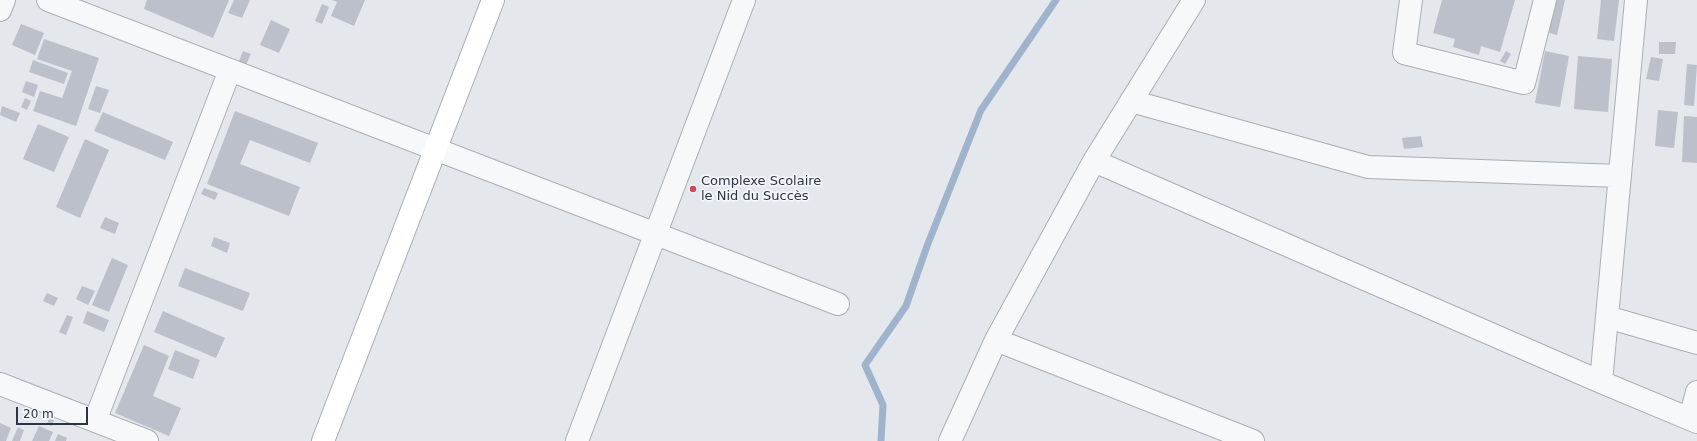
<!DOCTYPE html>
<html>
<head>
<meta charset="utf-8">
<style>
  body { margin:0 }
  #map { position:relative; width:1697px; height:441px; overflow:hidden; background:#e4e7ec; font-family:"DejaVu Sans",sans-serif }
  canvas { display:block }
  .scale { position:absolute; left:16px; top:407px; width:72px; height:18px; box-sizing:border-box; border:2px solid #2b3445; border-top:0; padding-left:5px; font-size:12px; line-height:14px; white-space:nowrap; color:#2b3445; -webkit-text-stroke:3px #f4f6f9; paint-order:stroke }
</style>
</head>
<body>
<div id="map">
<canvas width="1697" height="441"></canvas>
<div class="scale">20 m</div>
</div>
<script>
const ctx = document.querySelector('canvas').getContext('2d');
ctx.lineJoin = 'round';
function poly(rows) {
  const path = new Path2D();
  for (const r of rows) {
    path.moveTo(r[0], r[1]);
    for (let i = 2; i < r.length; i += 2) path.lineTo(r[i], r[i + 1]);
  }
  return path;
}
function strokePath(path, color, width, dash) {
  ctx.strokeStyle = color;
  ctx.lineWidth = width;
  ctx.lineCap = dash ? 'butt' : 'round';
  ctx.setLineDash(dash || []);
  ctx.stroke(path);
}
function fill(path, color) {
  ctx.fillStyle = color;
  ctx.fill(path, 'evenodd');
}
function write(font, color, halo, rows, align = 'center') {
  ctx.font = font + ' "DejaVu Sans",sans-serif';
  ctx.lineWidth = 3.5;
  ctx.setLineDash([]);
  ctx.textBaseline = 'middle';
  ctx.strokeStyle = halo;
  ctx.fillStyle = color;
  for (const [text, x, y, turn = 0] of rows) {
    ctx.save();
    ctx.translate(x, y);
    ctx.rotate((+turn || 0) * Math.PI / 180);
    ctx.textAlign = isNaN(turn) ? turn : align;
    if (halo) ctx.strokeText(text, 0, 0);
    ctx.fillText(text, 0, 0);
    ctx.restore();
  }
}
strokePath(poly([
  [881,441,883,405,865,365,906,306,927,246,981,110,1056,0]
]), '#9fb4cc', 7);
fill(poly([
  [147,0,229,0,213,38,144,9],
  [234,0,250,0,242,18,228,13],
  [332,0,365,0,354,26,331,16,337,2],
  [1442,0,1515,0,1500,52,1481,46,1479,55,1453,47,1455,39,1433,33],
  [1554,0,1565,0,1557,35,1546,32],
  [1601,0,1619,0,1614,41,1597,39],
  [322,4,329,7,322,24,315,21],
  [271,20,290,29,279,53,260,45],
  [21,24,44,33,35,55,12,45],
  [44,39,99,58,76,126,33,111,40,91,62,98,72,71,37,59],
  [1659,42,1676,42,1675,54,1659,54],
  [243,51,251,54,244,69,237,66],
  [1506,51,1511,54,1505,64,1500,61],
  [1545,51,1569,56,1560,107,1535,103],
  [1578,56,1612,59,1608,112,1574,109],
  [1651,57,1663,59,1659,81,1646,79],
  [33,60,68,73,64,84,29,72],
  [1687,64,1697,65,1694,106,1684,105],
  [26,81,38,85,34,97,22,92],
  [96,86,109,90,100,113,88,109],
  [25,98,31,101,27,110,21,107],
  [2,106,20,113,16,122,0,115],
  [1658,110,1678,112,1674,148,1655,146],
  [235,111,318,143,310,163,250,140,240,164,300,187,289,216,207,184],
  [103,112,173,142,165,160,94,131],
  [1684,116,1697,117,1697,163,1682,162],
  [38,124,69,137,54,172,23,159],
  [1421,136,1423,147,1404,149,1402,138],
  [85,139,109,150,80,218,56,207],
  [204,188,218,193,215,200,201,194],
  [105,217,119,223,115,234,100,228],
  [214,237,230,243,227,253,211,246],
  [112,258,128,265,109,312,92,305],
  [185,268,250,293,243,311,178,286],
  [82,286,95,291,88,305,76,299],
  [47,293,58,298,54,306,43,301],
  [87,311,109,320,104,332,83,323],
  [163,311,225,338,216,358,154,332],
  [67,315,73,317,66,335,59,332],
  [144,345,169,356,153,396,181,408,169,436,115,413],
  [175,350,200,360,193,379,168,369],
  [49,418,54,420,52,426,47,424],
  [0,423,11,428,6,441,0,441],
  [39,426,53,432,49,441,32,441],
  [18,427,24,430,20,441,12,441],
  [58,434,67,438,66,441,55,441]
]), '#bbc0ca');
const minor = poly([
  [48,0,838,304],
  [1411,0,1404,53,1524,83,1545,0],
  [0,10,4,0],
  [1131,101,1368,167,1620,176],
  [1094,161,1601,382,1697,422],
  [1607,317,1697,343],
  [996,340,1253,441],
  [1601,382,1636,0],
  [0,384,147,441],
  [1690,418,1697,392],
  [95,421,230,70],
  [577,441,744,0],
  [950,441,996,340,1094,161,1194,0]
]);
const secondary = poly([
  [323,441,493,0]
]);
strokePath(minor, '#a9aeb7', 24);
strokePath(secondary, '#a9aeb7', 24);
strokePath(minor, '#f7f8fa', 22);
strokePath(secondary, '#fff', 22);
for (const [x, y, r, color] of [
  [693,189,4,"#d1495b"]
]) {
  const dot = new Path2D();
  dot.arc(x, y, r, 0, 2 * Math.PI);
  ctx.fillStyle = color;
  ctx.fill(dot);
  strokePath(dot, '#f4f6f9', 1.5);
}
write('13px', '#2b3445', '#f4f6f9', [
  ["Complexe Scolaire",701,182],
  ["le Nid du Succès",701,197]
], 'left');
</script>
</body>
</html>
